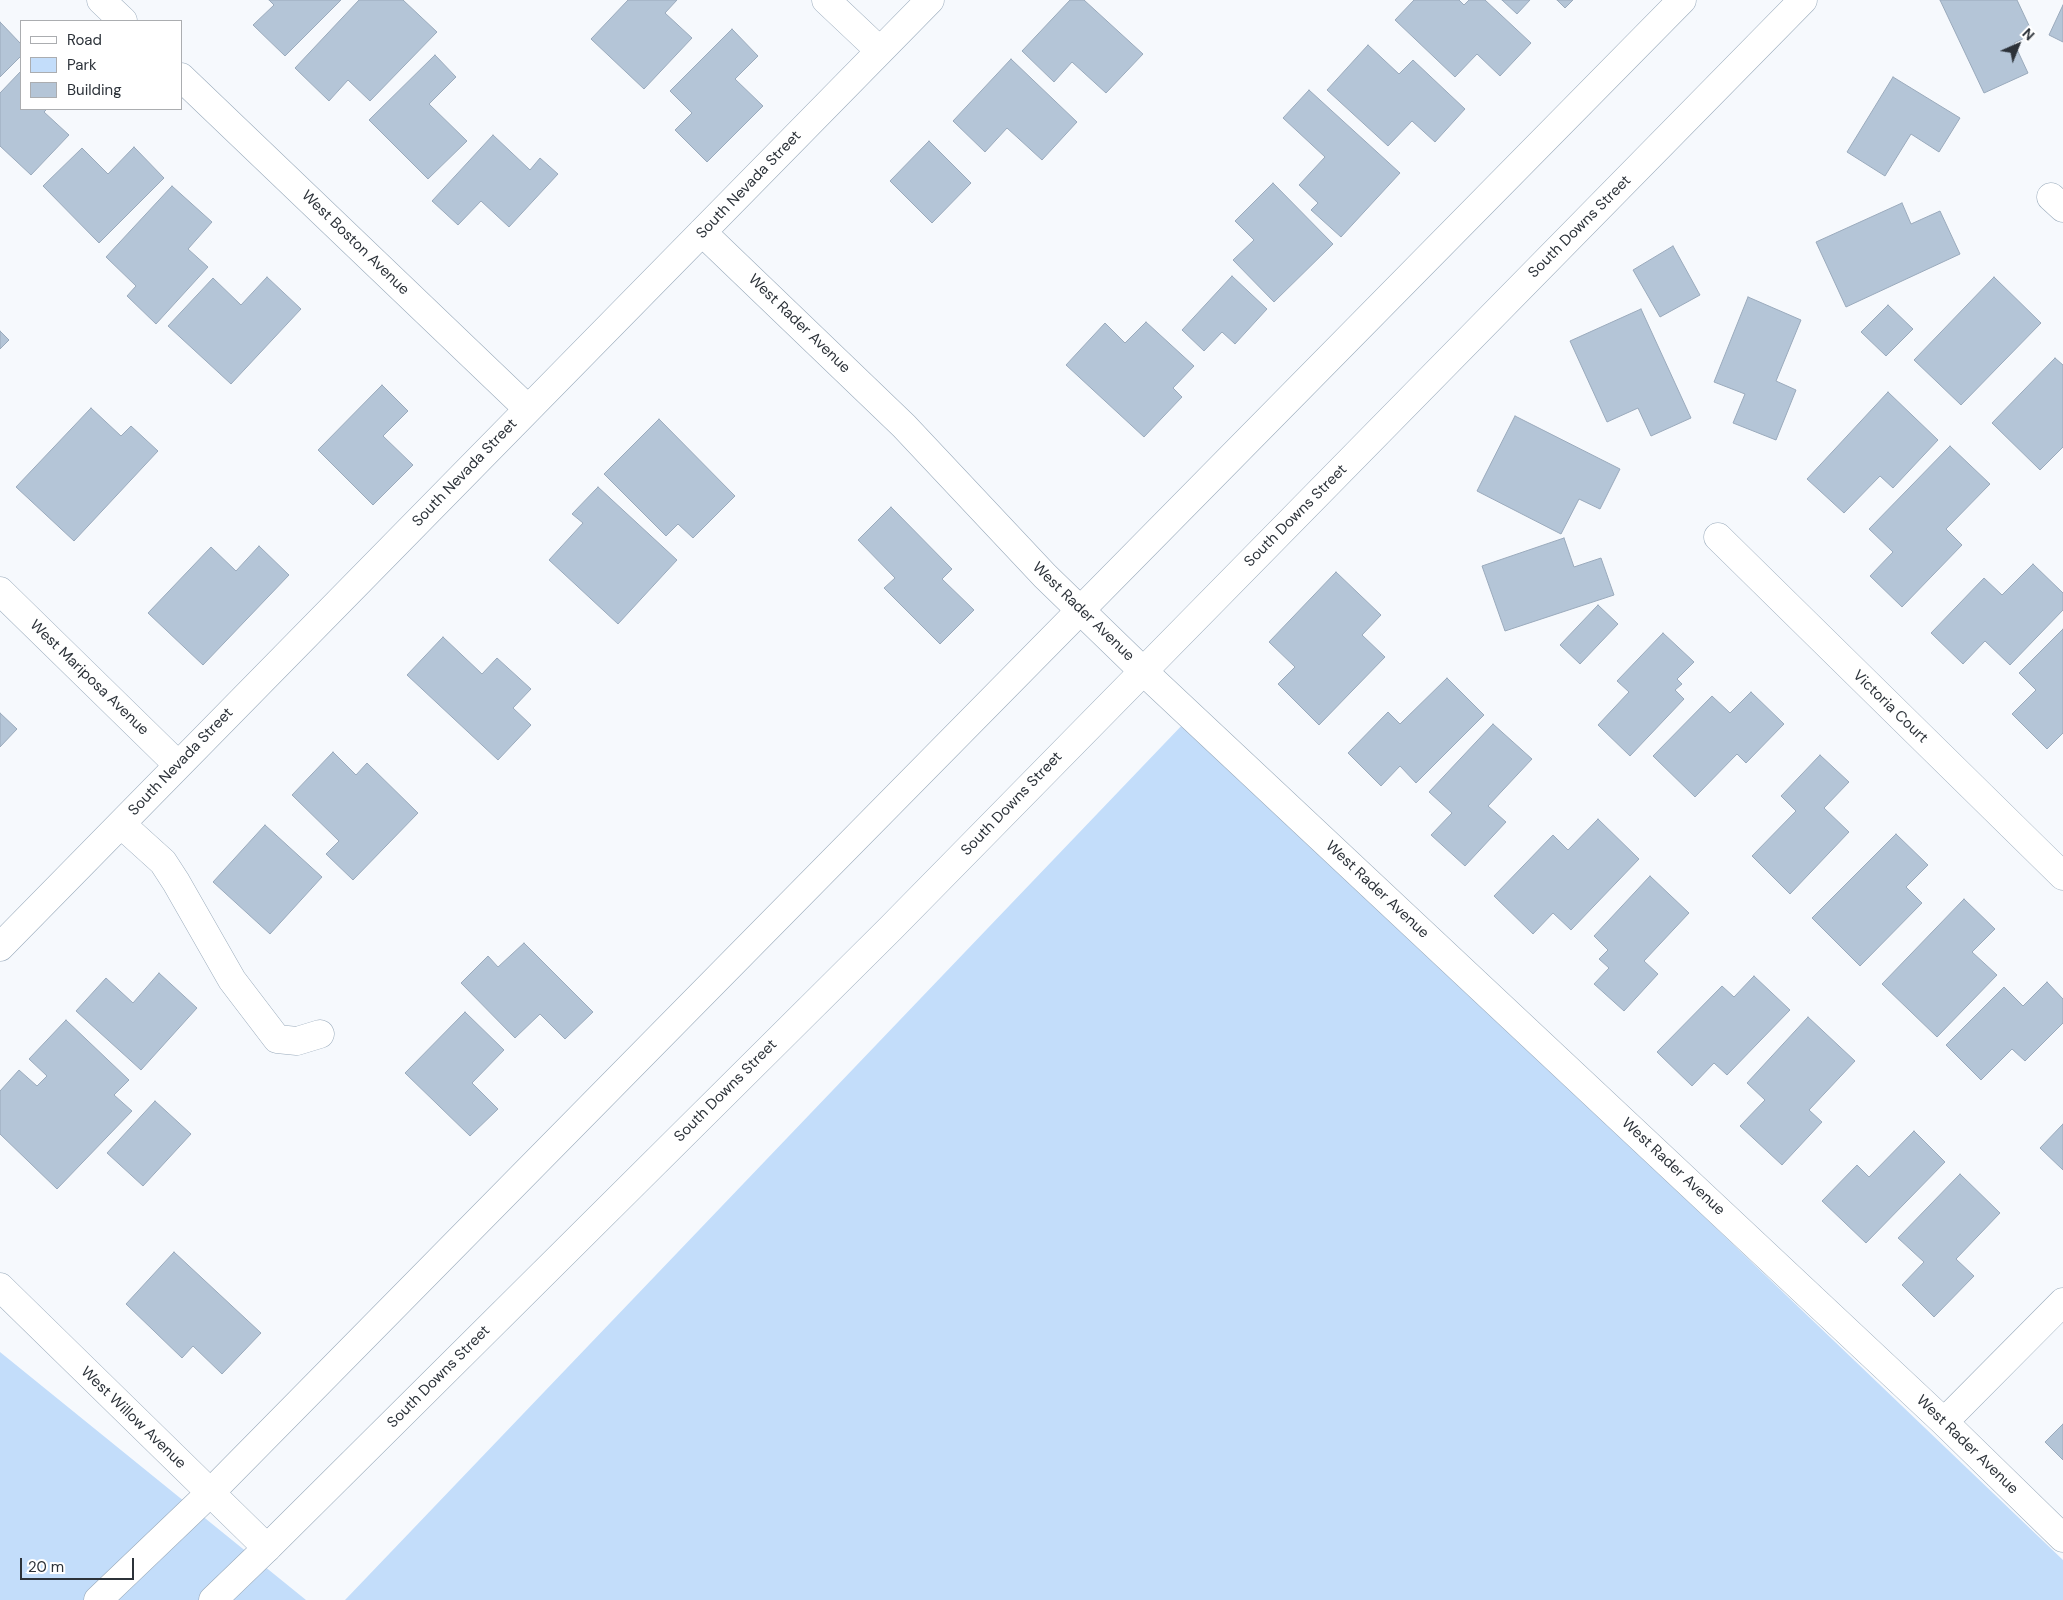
<!DOCTYPE html>
<html>
<head>
<meta charset="utf-8">
<style>
  body { margin:0 }
  #map { position:relative; width:2063px; height:1600px; overflow:hidden; background:#f6f9fd; font-family:"DM Sans",sans-serif }
  canvas { display:block }
  .legend { position:absolute; left:20px; top:20px; width:162px; height:90px; box-sizing:border-box; background:#fff; border:1px solid #abadb0; margin:0; padding:6px 9px; list-style:none; font-size:15px; color:#2c3239 }
  .legend li { display:flex; align-items:center; gap:10px; height:25px }
  .legend b { width:25px; border:1px solid #abadb0 }
  .north { position:absolute; left:1993px; top:20px; width:50px; height:50px; -webkit-text-stroke:4px #fff; paint-order:stroke; rotate:44deg; font-size:14px; font-weight:700; line-height:20px; text-align:center; color:#2c3239 }
  .north::after { content:''; display:block; margin:auto; width:18px; height:22px; background:#2c3239; clip-path:polygon(50% 0,100% 100%,50% 72%,0 100%) }
  .scale { position:absolute; left:20px; top:1558px; width:114px; height:22px; box-sizing:border-box; border:2px solid #2c3239; border-top:0; padding-left:6px; font-size:15px; line-height:18px; white-space:nowrap; color:#2c3239; -webkit-text-stroke:4px #fff; paint-order:stroke }
</style>
</head>
<body>
<div id="map">
<canvas width="2063" height="1600"></canvas>
<ul class="legend">
<li><b style="height:6px;background:#fff"></b>Road</li>
<li><b style="height:14px;background:#c3ddfa"></b>Park</li>
<li><b style="height:14px;background:#b4c5d7"></b>Building</li>
</ul>
<div class="north">N</div>
<div class="scale">20 m</div>
</div>
<script>
const ctx = document.querySelector('canvas').getContext('2d');
ctx.lineJoin = 'round';
function fill(path, color) {
  ctx.fillStyle = color;
  ctx.fill(path, 'evenodd');
}
function poly(rows) {
  const path = new Path2D();
  for (const r of rows) {
    path.moveTo(r[0], r[1]);
    for (let i = 2; i < r.length; i += 2) path.lineTo(r[i], r[i + 1]);
  }
  return path;
}
function strokePath(path, color, width, dash) {
  ctx.strokeStyle = color;
  ctx.lineWidth = width;
  ctx.lineCap = dash ? 'butt' : 'round';
  ctx.setLineDash(dash || []);
  ctx.stroke(path);
}
function write(font, color, halo, rows, align = 'center') {
  ctx.font = font + ' "DM Sans",sans-serif';
  ctx.lineWidth = 4;
  ctx.setLineDash([]);
  ctx.textBaseline = 'middle';
  ctx.strokeStyle = halo;
  ctx.fillStyle = color;
  for (const [text, x, y, turn = 0] of rows) {
    ctx.save();
    ctx.translate(x, y);
    ctx.rotate((+turn || 0) * Math.PI / 180);
    ctx.textAlign = isNaN(turn) ? turn : align;
    if (halo) ctx.strokeText(text, 0, 0);
    ctx.fillText(text, 0, 0);
    ctx.restore();
  }
}
fill(poly([
  [1186,721,2063,1560,2063,1600,345,1600],
  [0,1352,306,1600,0,1600]
]), '#c3ddfa');
const building = poly([
  [269,0,341,0,285,56,253,25,274,5,269,0],
  [359,0,403,0,437,32,370,101,348,80,329,101,295,68,359,0],
  [628,0,677,0,665,13,692,38,644,89,591,39,628,0],
  [1070,0,1084,0,1143,54,1106,93,1072,62,1054,82,1022,51,1070,0],
  [1414,0,1459,0,1464,5,1469,0,1485,0,1531,43,1500,76,1477,54,1455,77,1395,20,1414,0],
  [1502,0,1530,0,1517,14,1502,0],
  [1557,0,1573,0,1565,8,1557,0],
  [1940,0,2017,0,2033,34,2014,43,2028,73,1984,93,1940,0],
  [2063,5,2063,42,2049,35,2063,5],
  [0,22,21,44,21,56,0,77,0,22],
  [732,29,758,56,735,79,763,106,707,162,675,130,692,113,670,91,732,29],
  [1368,45,1399,74,1413,60,1465,109,1435,142,1412,121,1388,146,1327,90,1368,45],
  [435,55,456,77,429,104,467,141,428,179,369,120,435,55],
  [1011,59,1077,122,1042,160,1007,128,985,152,953,121,1011,59],
  [21,71,21,109,47,109,44,112,69,135,31,175,0,146,0,93,21,71],
  [1893,77,1960,118,1939,152,1911,134,1885,176,1847,152,1893,77],
  [1309,90,1400,173,1341,237,1311,210,1318,203,1299,185,1325,157,1283,118,1309,90],
  [493,135,530,170,540,158,558,174,509,227,481,201,458,225,432,201,493,135],
  [929,141,971,183,932,223,890,181,929,141],
  [134,147,164,178,99,243,43,186,82,148,108,174,134,147],
  [1273,183,1333,244,1274,302,1233,260,1254,240,1235,221,1273,183],
  [172,186,212,222,188,249,208,267,156,324,127,296,136,286,106,257,172,186],
  [1902,203,1911,224,1940,211,1960,254,1846,307,1816,242,1902,203],
  [1673,246,1700,295,1660,317,1633,270,1673,246],
  [1232,276,1267,309,1235,344,1222,332,1204,351,1182,330,1232,276],
  [267,277,301,309,231,384,168,326,213,278,241,305,267,277],
  [1994,277,2041,323,1961,405,1914,360,1994,277],
  [1748,297,1801,320,1776,381,1796,390,1776,440,1733,423,1745,394,1714,382,1748,297],
  [1888,305,1913,329,1886,356,1861,332,1888,305],
  [1641,309,1691,418,1651,436,1638,408,1607,422,1570,341,1641,309],
  [1146,322,1194,366,1173,388,1182,397,1144,437,1066,365,1105,323,1125,343,1146,322],
  [0,331,9,340,0,349,0,331],
  [2055,358,2063,365,2063,447,2040,470,1992,423,2055,358],
  [382,385,408,411,383,436,413,465,373,505,318,450,382,385],
  [1888,392,1938,440,1893,488,1880,476,1844,513,1807,479,1888,392],
  [91,408,121,436,131,426,158,451,74,541,16,487,91,408],
  [1515,416,1620,469,1600,509,1579,499,1561,534,1477,491,1515,416],
  [659,419,735,496,693,538,678,524,666,536,604,474,659,419],
  [1950,446,1990,484,1946,529,1962,545,1902,607,1870,576,1893,552,1869,529,1950,446],
  [598,487,677,560,618,624,549,560,583,523,572,514,598,487],
  [891,507,952,569,942,579,974,610,940,644,884,588,895,578,858,540,891,507],
  [1564,538,1574,567,1601,558,1614,595,1505,631,1482,566,1564,538],
  [259,546,289,575,203,665,148,613,211,547,236,571,259,546],
  [2033,564,2063,593,2063,610,2010,665,1985,641,1963,664,1931,633,1984,578,2002,595,2033,564],
  [1336,572,1381,615,1362,635,1385,657,1319,725,1278,684,1295,667,1269,642,1336,572],
  [1598,605,1618,624,1580,664,1560,645,1598,605],
  [2063,629,2063,733,2047,749,2012,714,2036,690,2019,673,2063,629],
  [1663,633,1694,662,1677,679,1682,684,1675,690,1684,699,1630,756,1598,725,1629,692,1617,681,1663,633],
  [443,637,482,674,497,658,531,689,513,708,531,725,498,760,407,675,443,637],
  [1447,678,1484,715,1416,783,1400,766,1381,786,1348,753,1388,712,1400,724,1447,678],
  [1751,692,1784,724,1746,763,1737,754,1695,797,1653,756,1712,696,1730,713,1751,692],
  [0,713,17,729,0,747,0,713],
  [1493,724,1532,759,1488,806,1506,822,1465,866,1431,835,1452,813,1429,792,1493,724],
  [333,752,356,775,367,763,418,813,353,880,326,854,339,841,292,795,333,752],
  [1820,755,1849,782,1824,808,1849,832,1790,894,1752,856,1796,811,1781,796,1820,755],
  [1598,819,1639,859,1571,930,1553,913,1533,934,1494,896,1553,835,1568,850,1598,819],
  [265,825,322,877,270,934,213,882,265,825],
  [1896,834,1928,865,1906,887,1922,903,1860,966,1812,918,1896,834],
  [1650,876,1689,913,1644,961,1658,974,1624,1011,1594,984,1609,968,1599,959,1608,950,1594,936,1650,876],
  [1964,899,1995,929,1972,952,1997,975,1937,1037,1882,984,1964,899],
  [524,943,593,1012,565,1039,540,1014,515,1038,461,983,488,956,498,967,524,943],
  [159,973,197,1008,141,1070,76,1011,106,978,133,1003,159,973],
  [1754,976,1790,1010,1727,1075,1714,1063,1692,1086,1657,1052,1722,986,1734,997,1754,976],
  [2047,982,2063,999,2063,1023,2025,1061,2012,1049,1981,1080,1946,1045,2004,987,2023,1006,2047,982],
  [465,1012,504,1050,472,1083,498,1109,470,1136,405,1073,465,1012],
  [1808,1017,1855,1061,1809,1110,1822,1122,1782,1165,1740,1126,1765,1100,1747,1083,1808,1017],
  [66,1020,129,1080,114,1095,132,1111,57,1189,0,1134,0,1091,19,1070,37,1086,47,1076,29,1059,66,1020],
  [155,1101,191,1134,143,1186,107,1153,155,1101],
  [2063,1124,2063,1170,2040,1148,2063,1124],
  [1914,1131,1945,1162,1866,1243,1822,1201,1857,1165,1869,1177,1914,1131],
  [1960,1174,2000,1213,1956,1259,1974,1276,1934,1317,1902,1285,1924,1262,1898,1238,1960,1174],
  [174,1252,261,1333,222,1374,193,1346,182,1358,126,1304,174,1252],
  [2063,1424,2063,1460,2045,1442,2063,1424]
]);
fill(building, '#b4c5d7');
strokePath(building, '#9aaabc', 1);
const minor = poly([
  [101,0,123,21],
  [826,0,880,51],
  [181,77,528,409],
  [2051,197,2063,208],
  [702,232,904,426,1045,576,1143,671,1944,1422,2063,1538],
  [1718,537,2063,876],
  [0,591,178,765],
  [121,824,163,862,176,882,232,980,277,1039,297,1041,320,1034],
  [0,947,930,0],
  [0,1287,267,1548],
  [1944,1422,2063,1302]
]);
const secondary = poly([
  [98,1600,210,1493,1682,0],
  [213,1600,267,1548,890,929,1803,0]
]);
strokePath(minor, '#9ab', 29);
strokePath(secondary, '#9ab', 29);
strokePath(minor, '#fff', 28);
strokePath(secondary, '#fff', 28);
write('15px', '#2c3239', '#fff', [
  ["South Nevada Street",749,185,-46],
  ["South Downs Street",1580,227,-45],
  ["West Boston Avenue",355,243,44],
  ["West Rader Avenue",799,324,44],
  ["South Nevada Street",465,473,-46],
  ["South Downs Street",1296,516,-45],
  ["West Rader Avenue",1083,612,44],
  ["West Mariposa Avenue",89,678,44],
  ["Victoria Court",1890,707,44],
  ["South Nevada Street",181,762,-46],
  ["South Downs Street",1012,804,-46],
  ["West Rader Avenue",1377,890,43],
  ["South Downs Street",726,1091,-45],
  ["West Rader Avenue",1673,1167,43],
  ["South Downs Street",439,1377,-45],
  ["West Willow Avenue",133,1418,44],
  ["West Rader Avenue",1967,1445,44]
]);
</script>
</body>
</html>
